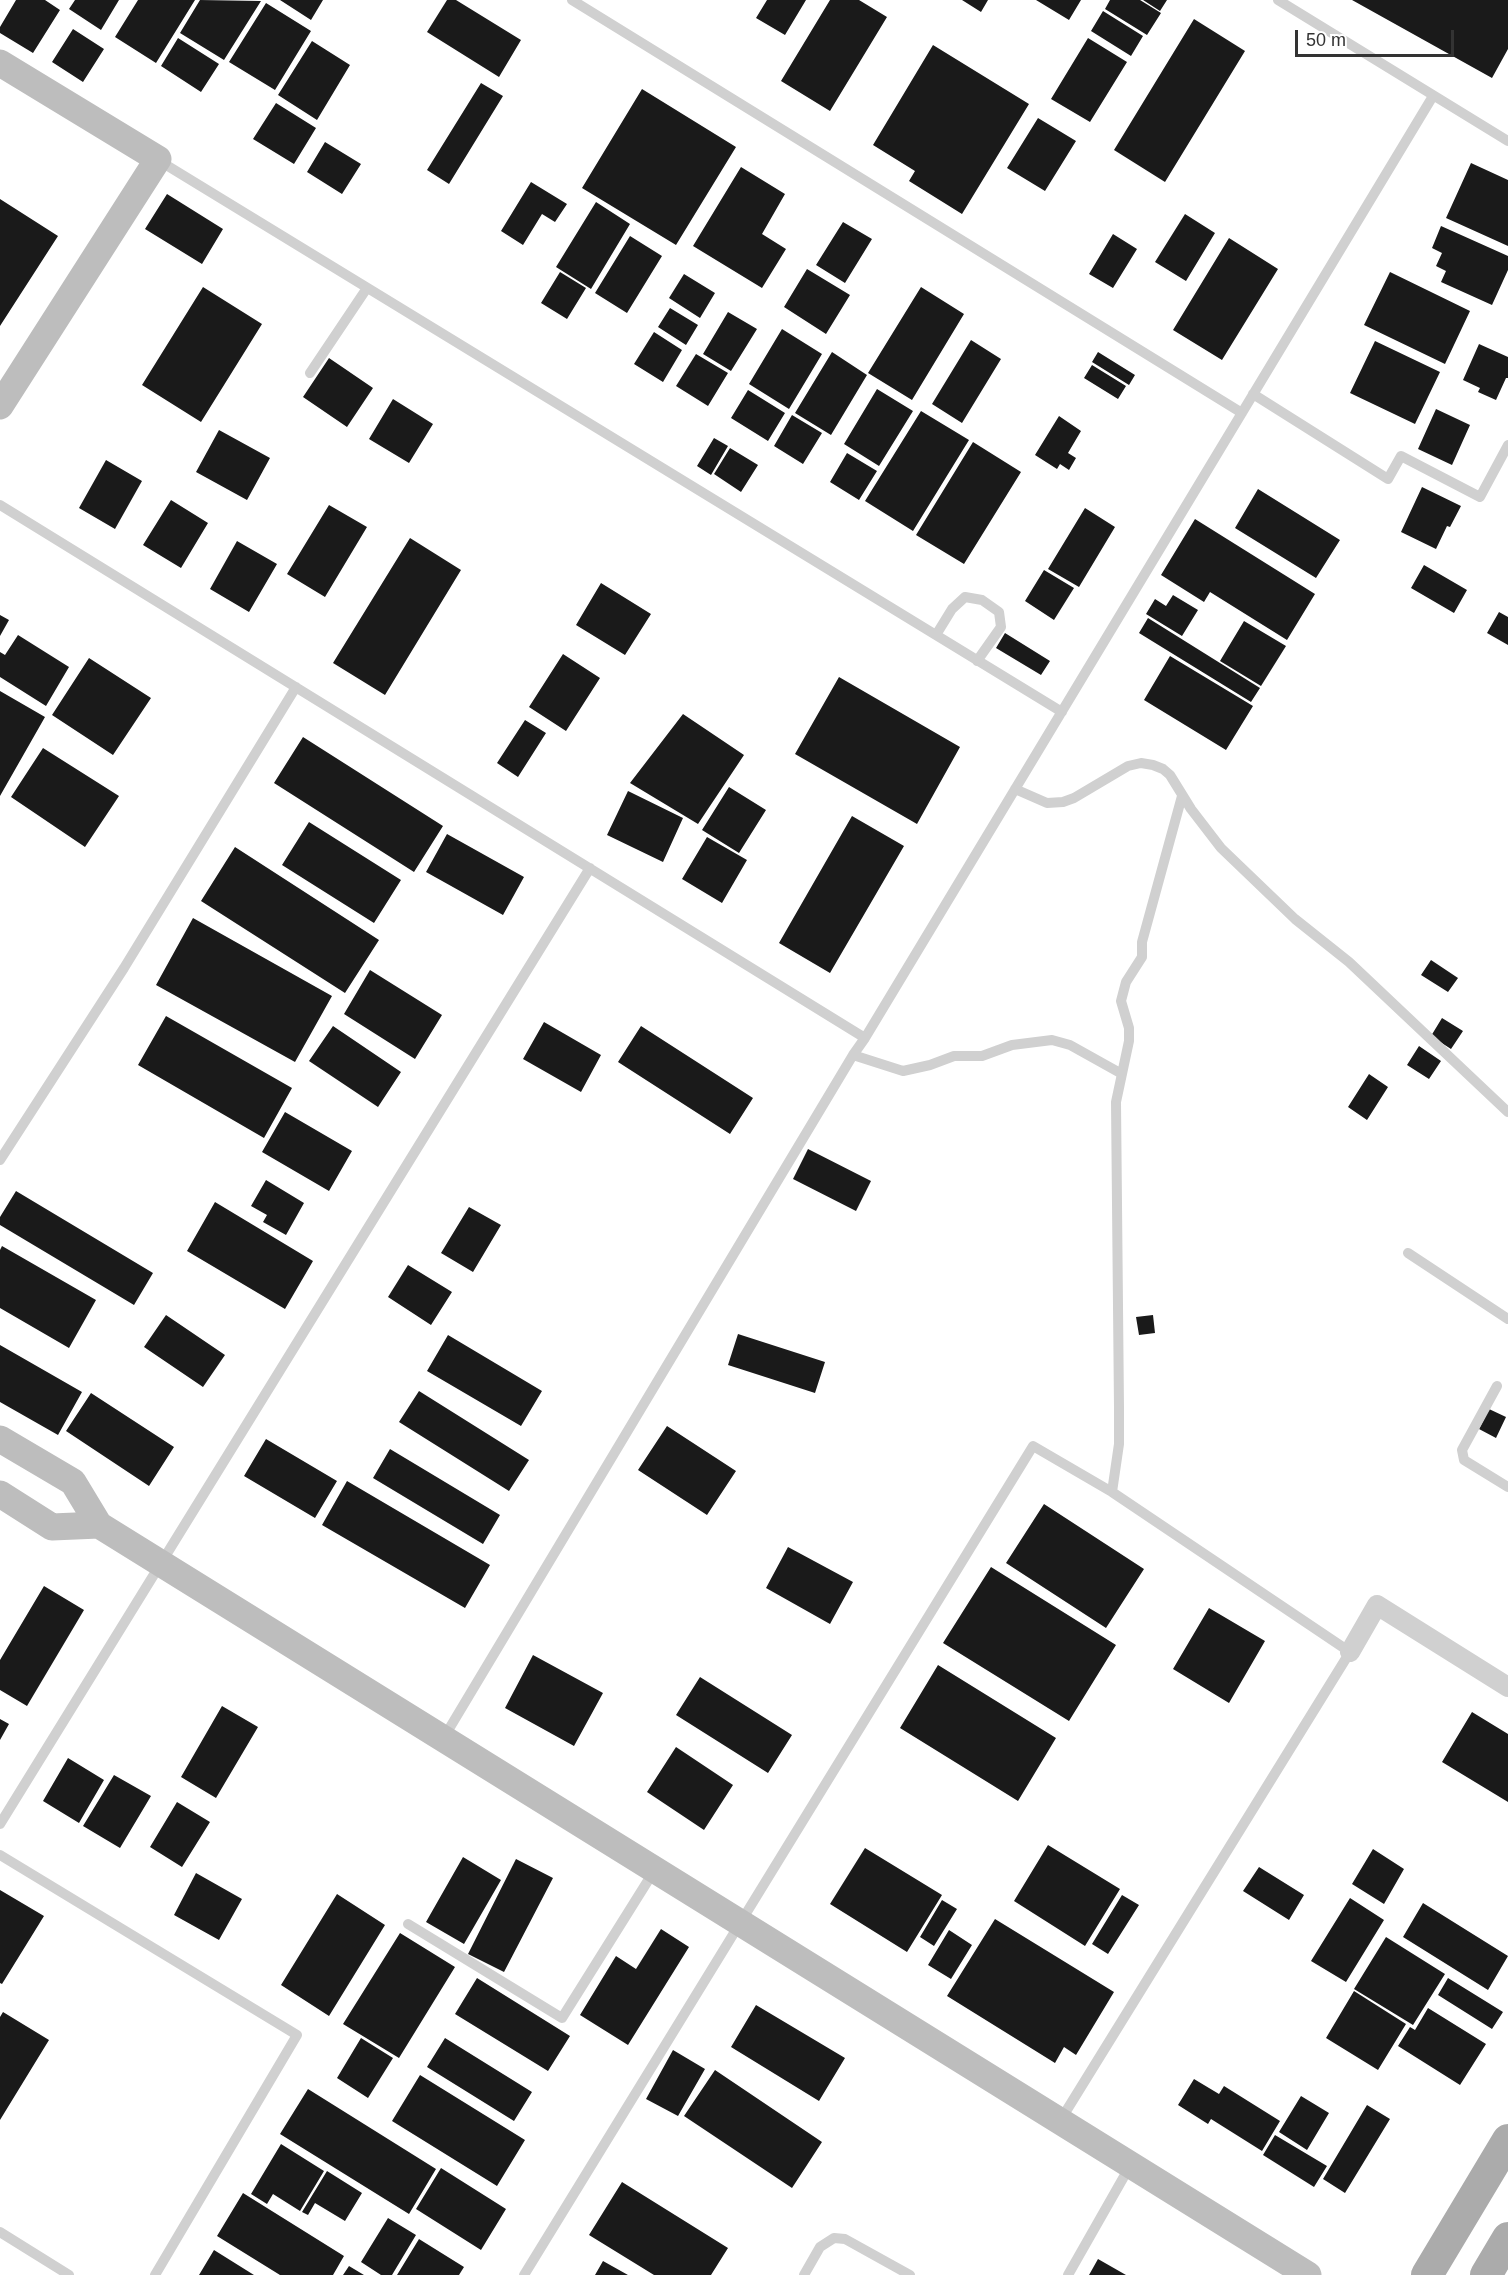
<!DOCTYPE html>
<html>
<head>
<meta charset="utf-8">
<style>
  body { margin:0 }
  #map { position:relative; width:1508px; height:2275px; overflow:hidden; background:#fff; font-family:Arial,sans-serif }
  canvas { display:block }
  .scale { position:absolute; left:1295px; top:30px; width:159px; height:27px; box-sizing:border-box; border:3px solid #333; border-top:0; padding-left:8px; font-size:18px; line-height:21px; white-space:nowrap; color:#333; -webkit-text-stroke:4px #fff; paint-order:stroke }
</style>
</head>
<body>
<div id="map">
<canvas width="1508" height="2275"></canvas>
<div class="scale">50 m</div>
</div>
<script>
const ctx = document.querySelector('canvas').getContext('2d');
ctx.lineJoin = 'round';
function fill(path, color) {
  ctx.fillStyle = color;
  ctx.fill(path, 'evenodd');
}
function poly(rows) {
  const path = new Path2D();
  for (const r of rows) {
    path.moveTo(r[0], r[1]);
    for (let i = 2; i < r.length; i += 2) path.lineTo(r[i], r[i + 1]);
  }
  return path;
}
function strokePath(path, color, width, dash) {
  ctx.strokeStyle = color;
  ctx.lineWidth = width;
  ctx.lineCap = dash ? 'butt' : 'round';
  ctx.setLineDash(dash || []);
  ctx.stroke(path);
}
fill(poly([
  [16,0,45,0,60,10,33,53,0,33,0,27],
  [75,0,119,0,101,30,69,9],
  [138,0,195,0,156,63,115,37],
  [200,0,261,1,224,60,180,33],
  [280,0,323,0,311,20],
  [447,0,456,0,521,40,499,77,427,32],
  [767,0,806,0,785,35,756,18],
  [830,0,859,0,887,17,830,111,781,81],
  [962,0,988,0,981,12],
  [1036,0,1081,0,1069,20],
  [1110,0,1140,0,1161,13,1147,35,1105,9],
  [1143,0,1167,0,1160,11],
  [1352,0,1508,0,1508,49,1492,78],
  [266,3,311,31,275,90,229,62],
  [1103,11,1143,36,1131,56,1091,31],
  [1194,19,1245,51,1165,182,1114,150],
  [73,29,104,49,83,82,52,62],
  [178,38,219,64,201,92,161,66],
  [1088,38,1127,62,1090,122,1051,99],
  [312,41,350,65,317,120,278,95],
  [933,45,1029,104,962,214,909,181,915,171,873,145],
  [481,83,503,96,449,184,427,170],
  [642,89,736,147,676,245,582,188],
  [276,103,316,128,294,164,253,139],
  [1038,118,1076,141,1045,191,1007,168],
  [325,142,361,164,342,194,307,172],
  [1471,163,1508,180,1508,246,1446,218],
  [741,167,785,194,762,234,786,249,762,288,693,246],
  [531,182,567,204,555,222,542,214,523,245,501,231],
  [167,194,223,229,202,264,145,229],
  [0,199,58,236,0,326],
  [596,202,630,224,591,289,556,267],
  [1185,214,1215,233,1186,281,1155,262],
  [843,222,872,239,845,283,816,265],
  [1441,226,1508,256,1508,270,1492,305,1441,282,1446,271,1436,266,1442,253,1432,248],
  [1113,234,1137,249,1113,288,1089,274],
  [630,236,662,256,627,313,595,293],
  [1229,238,1278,269,1222,360,1173,330],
  [807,269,850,295,826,334,784,307],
  [560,272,586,288,567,319,541,303],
  [1390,272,1470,311,1445,364,1364,325],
  [684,274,715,293,700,318,669,298],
  [203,287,262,324,201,422,142,385],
  [921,287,964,314,912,400,868,373],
  [670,308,698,325,686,345,658,327],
  [728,312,757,329,731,371,703,354],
  [782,329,822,354,789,409,749,384],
  [654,332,682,350,663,382,634,364],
  [971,340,1001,359,962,423,932,404],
  [1375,341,1440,372,1415,424,1350,393],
  [1479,344,1508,357,1508,378,1506,378,1496,400,1478,392,1480,388,1463,380],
  [832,352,867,375,831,435,795,413],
  [1098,352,1135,375,1129,385,1092,362],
  [696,354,728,373,708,406,676,386],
  [329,358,373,388,347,427,303,397],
  [1092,365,1126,386,1118,399,1084,378],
  [877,389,913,411,879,466,844,444],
  [748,390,785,413,768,441,731,418],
  [393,399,433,424,409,463,369,439],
  [1436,409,1470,425,1452,465,1418,449],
  [921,411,969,440,913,531,865,501],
  [792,415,822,433,803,464,774,446],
  [1059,416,1081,431,1068,453,1076,458,1069,470,1060,464,1057,469,1035,455],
  [219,430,270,458,247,500,196,472],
  [714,438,728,446,711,475,697,466],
  [973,442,1021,472,964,564,916,535],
  [730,448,758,465,741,492,714,474],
  [847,453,877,471,859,500,830,482],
  [106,460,142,481,115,529,79,508],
  [1422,487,1461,506,1450,527,1447,526,1436,549,1401,532],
  [1258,489,1340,540,1316,578,1235,528],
  [171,500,208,523,181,568,143,545],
  [329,505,367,527,325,597,287,574],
  [1085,508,1115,527,1079,587,1048,569],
  [1195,519,1315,594,1287,640,1210,592,1204,602,1161,575],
  [410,538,461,570,385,695,333,663],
  [237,541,277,564,249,612,210,589],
  [1424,565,1467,590,1454,613,1411,588],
  [1044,570,1074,588,1054,620,1025,601],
  [601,583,651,614,625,655,576,625],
  [1173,595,1198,610,1182,636,1146,614,1155,599,1166,606],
  [1499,612,1508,617,1508,645,1487,633],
  [0,615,9,620,0,636],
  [1148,618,1260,688,1251,702,1139,633],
  [1244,621,1286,646,1261,686,1220,661],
  [1005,633,1050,661,1041,675,996,648],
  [18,635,69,667,46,706,0,677,0,652,5,655],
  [563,654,600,678,566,731,529,707],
  [1170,656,1253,706,1226,750,1144,700],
  [89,658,151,698,113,755,52,715],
  [839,677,960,747,917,824,795,754],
  [0,691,45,717,0,796],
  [683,714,744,755,698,824,630,783],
  [525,720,546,733,518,777,497,763],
  [303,737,443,826,414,872,274,783],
  [43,748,119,796,85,847,11,797],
  [729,787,766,810,739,853,702,830],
  [628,791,683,818,663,862,607,835],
  [852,816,904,846,830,973,779,943],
  [309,822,401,880,374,923,282,865],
  [447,834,524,877,503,915,426,872],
  [707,837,747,860,722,903,682,879],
  [235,847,379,940,345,993,201,901],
  [193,918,332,996,295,1062,156,985],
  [1431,960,1458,978,1448,992,1421,975],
  [370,970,442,1015,415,1059,344,1014],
  [166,1016,292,1088,264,1138,138,1065],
  [1442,1018,1463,1031,1451,1049,1431,1036],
  [544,1022,601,1055,581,1092,523,1059],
  [333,1026,401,1072,378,1107,309,1061],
  [641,1026,753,1098,730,1134,618,1062],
  [1419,1046,1441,1061,1429,1079,1407,1065],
  [1369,1074,1388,1087,1367,1120,1348,1107],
  [285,1112,352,1151,329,1191,262,1152],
  [808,1149,871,1181,856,1211,793,1179],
  [266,1180,304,1203,286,1235,263,1222,267,1215,251,1206],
  [16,1191,153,1273,134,1305,0,1225,0,1217],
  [215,1202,313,1261,285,1309,187,1251],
  [469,1207,501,1225,473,1272,441,1253],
  [2,1246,96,1300,69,1348,0,1308,0,1250],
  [408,1265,452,1292,431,1325,388,1297],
  [166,1315,225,1355,203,1387,144,1347],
  [1153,1315,1155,1333,1139,1335,1136,1317],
  [738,1334,825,1362,815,1393,728,1365],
  [448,1335,542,1391,521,1426,427,1371],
  [0,1345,82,1392,58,1435,0,1402],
  [419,1391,529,1460,509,1491,399,1422],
  [91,1393,174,1447,149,1486,66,1431],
  [1489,1409,1506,1417,1496,1438,1479,1429],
  [667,1426,736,1471,707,1515,638,1470],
  [266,1439,337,1481,315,1518,244,1476],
  [390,1449,500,1515,483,1544,373,1478],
  [347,1481,490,1565,465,1608,322,1525],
  [1044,1504,1144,1569,1106,1628,1006,1563],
  [788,1547,853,1582,830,1624,766,1588],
  [991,1567,1116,1645,1069,1721,943,1643],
  [44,1586,84,1610,27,1706,0,1690,0,1660],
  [1209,1608,1265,1641,1229,1703,1173,1669],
  [533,1655,603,1693,574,1746,505,1708],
  [938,1665,1056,1738,1018,1801,900,1728],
  [700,1677,792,1735,768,1773,676,1715],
  [222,1706,258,1727,216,1798,181,1777],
  [1472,1712,1508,1734,1508,1802,1442,1762],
  [0,1719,9,1724,0,1740],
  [676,1747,733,1785,704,1830,647,1792],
  [68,1758,104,1780,79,1823,43,1801],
  [114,1775,151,1796,120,1848,83,1826],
  [177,1802,210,1822,182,1867,150,1847],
  [1048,1845,1120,1889,1085,1946,1014,1901],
  [865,1848,942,1895,907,1952,830,1904],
  [1373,1849,1404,1869,1384,1904,1352,1884],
  [463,1857,501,1880,464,1944,426,1922],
  [516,1859,553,1878,504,1972,468,1954],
  [1259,1867,1304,1895,1289,1920,1243,1891],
  [196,1873,242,1899,219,1940,174,1915],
  [0,1890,44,1916,2,1984,0,1983],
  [337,1894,385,1925,329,2016,281,1985],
  [1122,1895,1139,1905,1108,1954,1092,1944],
  [1350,1898,1384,1920,1346,1982,1311,1961],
  [942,1900,957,1909,934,1946,920,1937],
  [1423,1903,1508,1956,1488,1990,1403,1937],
  [995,1919,1114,1992,1076,2055,1064,2047,1055,2063,947,1996],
  [661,1929,689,1947,628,2045,580,2015,616,1956,636,1969],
  [949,1930,972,1945,951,1979,928,1965],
  [400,1933,455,1967,399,2058,343,2024],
  [1386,1937,1445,1974,1413,2025,1354,1989],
  [477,1978,570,2036,548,2071,455,2014],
  [1448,1978,1503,2012,1492,2029,1438,1995],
  [1354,1991,1406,2024,1378,2070,1326,2038],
  [756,2005,845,2058,819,2101,731,2047],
  [1428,2008,1486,2044,1460,2085,1398,2046,1410,2027,1415,2030],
  [3,2012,49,2040,0,2120,0,2017],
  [361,2038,393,2058,368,2098,337,2078],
  [445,2038,532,2092,514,2121,427,2067],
  [673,2050,705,2069,678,2116,646,2099],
  [715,2070,822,2142,792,2188,684,2116],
  [420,2075,525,2140,497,2186,392,2121],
  [1194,2079,1219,2094,1224,2086,1280,2121,1262,2151,1211,2119,1208,2124,1178,2105],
  [308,2089,436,2169,409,2214,280,2134],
  [1301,2096,1329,2113,1307,2150,1279,2132],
  [1367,2105,1390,2119,1345,2193,1323,2179],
  [1275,2135,1327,2166,1314,2187,1263,2155],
  [281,2144,324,2171,300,2211,273,2194,267,2204,251,2194],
  [441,2168,506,2209,481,2250,416,2209],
  [327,2171,362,2193,345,2221,315,2203,308,2215,302,2212],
  [622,2182,728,2248,711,2275,654,2275,589,2235],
  [243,2193,344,2256,333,2275,280,2275,217,2236],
  [388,2218,416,2235,392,2275,381,2275,361,2262],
  [419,2239,464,2267,459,2275,397,2275],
  [214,2250,254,2275,199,2275],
  [1098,2259,1126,2275,1089,2275],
  [603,2261,628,2275,595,2275],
  [349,2266,364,2275,343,2275]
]), '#1a1a1a');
strokePath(poly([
  [572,0,1242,413],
  [1278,0,1508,141],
  [158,160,1062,712],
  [310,373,367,288],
  [1253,394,1388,479,1401,456,1480,497,1508,445],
  [0,505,865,1038],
  [936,635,952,609,965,597,982,600,999,612,1001,627,977,661],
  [1015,789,1047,803,1063,802,1074,798,1128,766,1141,763,1153,765,1163,769,1170,775,1191,809,1221,848,1295,919,1349,962,1508,1112],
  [853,1055,903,1071,930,1065,954,1056,982,1056,1012,1045,1052,1040,1070,1045,1122,1074],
  [0,1160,124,968,296,687],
  [1408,1253,1508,1319],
  [1497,1386,1462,1450,1464,1460,1508,1487],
  [1112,1492,1119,1444,1119,1408,1116,1102,1129,1041,1129,1028,1121,1001,1126,982,1142,957,1142,942,1182,796],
  [443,1739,853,1055,865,1038,1433,96],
  [0,1824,590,868],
  [0,1855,297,2035,155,2275],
  [408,1924,562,2018,654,1871],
  [0,2232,69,2275],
  [524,2275,1033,1446,1112,1492,1350,1652,1060,2121],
  [804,2275,820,2247,834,2238,845,2239,910,2275],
  [1068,2275,1130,2166]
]), '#d0d0d0', 10);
strokePath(poly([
  [1350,1652,1377,1605,1508,1687]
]), '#d0d0d0', 20);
strokePath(poly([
  [0,63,158,159,0,406],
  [0,1439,73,1482,99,1525,1308,2275],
  [0,1494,52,1527,99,1525]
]), '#bdbdbd', 27);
strokePath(poly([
  [1427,2275,1508,2140],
  [1486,2275,1508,2238]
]), '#ababab', 32);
</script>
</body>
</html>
